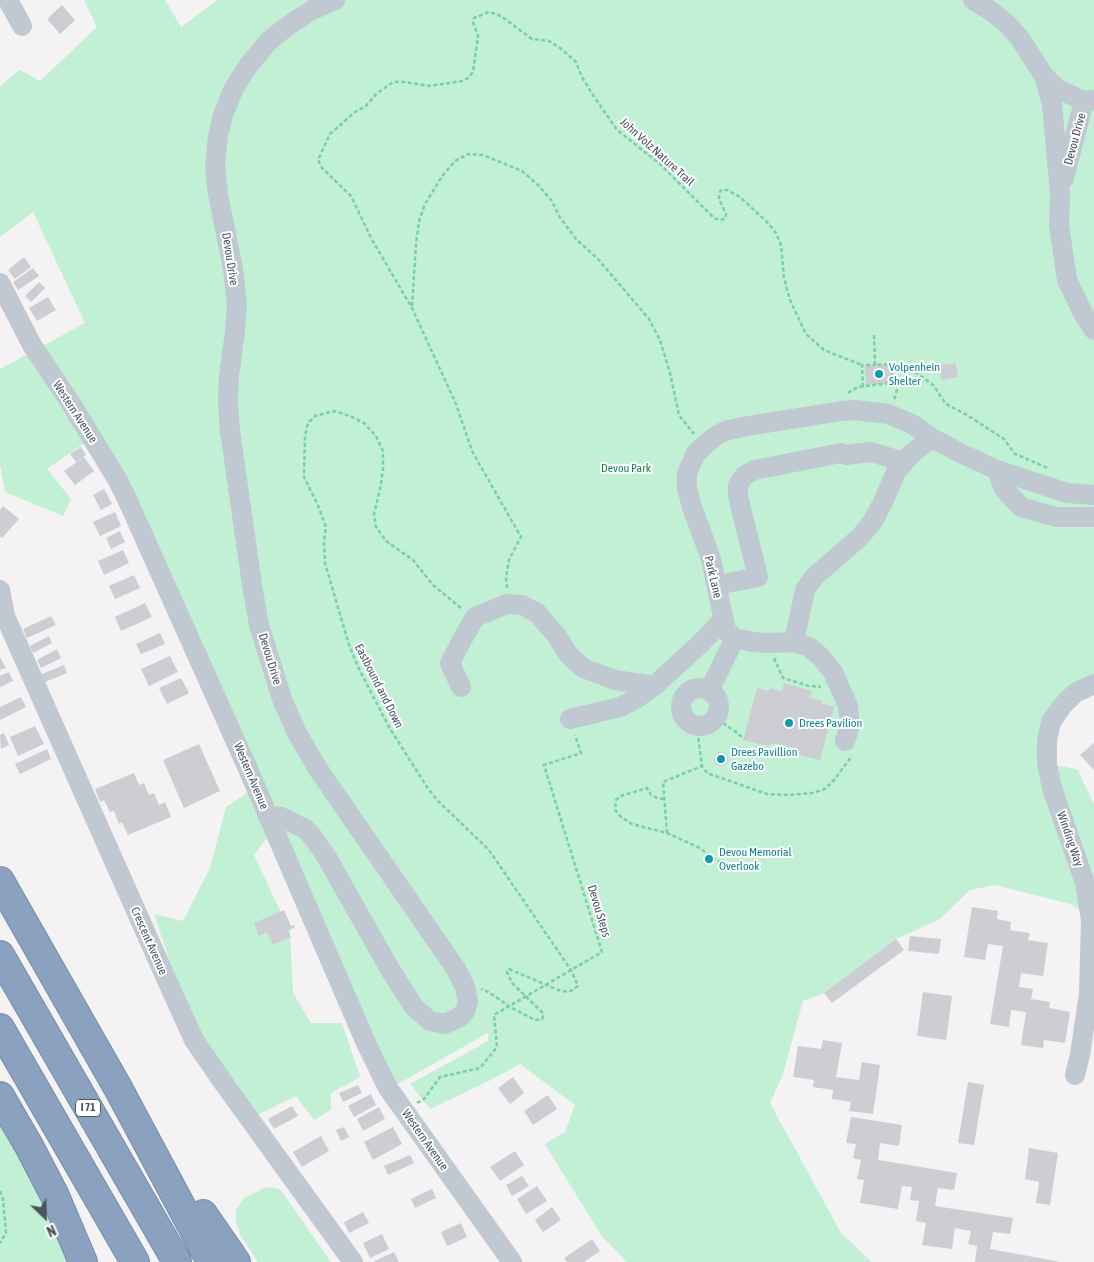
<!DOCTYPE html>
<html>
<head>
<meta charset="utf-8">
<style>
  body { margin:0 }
  #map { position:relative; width:1094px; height:1262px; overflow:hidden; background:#f4f2f2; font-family:"Asap Condensed",sans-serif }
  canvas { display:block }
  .north { position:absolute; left:20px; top:1192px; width:50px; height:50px; -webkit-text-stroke:4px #fff; paint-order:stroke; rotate:156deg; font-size:14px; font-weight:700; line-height:20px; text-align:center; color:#495460 }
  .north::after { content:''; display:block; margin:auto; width:18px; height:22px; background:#495460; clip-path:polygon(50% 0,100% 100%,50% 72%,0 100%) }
</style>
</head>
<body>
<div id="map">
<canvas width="1094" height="1262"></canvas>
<div class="north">N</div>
</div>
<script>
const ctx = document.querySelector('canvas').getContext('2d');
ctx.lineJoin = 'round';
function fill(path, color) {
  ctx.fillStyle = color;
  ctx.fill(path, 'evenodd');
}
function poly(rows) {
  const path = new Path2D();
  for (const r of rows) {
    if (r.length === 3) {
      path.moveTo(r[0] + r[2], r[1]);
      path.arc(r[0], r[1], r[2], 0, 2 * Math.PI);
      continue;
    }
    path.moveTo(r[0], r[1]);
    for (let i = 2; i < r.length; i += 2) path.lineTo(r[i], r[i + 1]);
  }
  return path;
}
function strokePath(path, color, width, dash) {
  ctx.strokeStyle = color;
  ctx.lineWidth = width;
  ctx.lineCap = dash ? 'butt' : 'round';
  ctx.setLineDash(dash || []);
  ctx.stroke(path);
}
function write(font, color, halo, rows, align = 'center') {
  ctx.font = font + ' "Asap Condensed",sans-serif';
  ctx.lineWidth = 4;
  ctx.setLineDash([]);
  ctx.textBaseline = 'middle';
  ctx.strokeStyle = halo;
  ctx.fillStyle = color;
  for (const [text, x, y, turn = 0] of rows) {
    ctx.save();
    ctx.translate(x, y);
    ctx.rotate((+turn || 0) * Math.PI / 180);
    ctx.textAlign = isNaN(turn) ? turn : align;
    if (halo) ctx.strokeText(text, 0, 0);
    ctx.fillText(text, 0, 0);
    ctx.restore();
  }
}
fill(poly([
  [84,0,165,0,181,27,217,0,1094,0,1094,684,1062,706,1047,764,1077,769,1094,804,1094,918,1070,904,995,885,970,890,940,919,896,939,824,993,803,1001,783,1074,770,1103,841,1233,872,1262,627,1262,601,1235,545,1144,565,1132,575,1105,520,1064,487,1082,430,1109,410,1084,488,1041,488,1033,389,1089,274,829,254,855,290,932,293,993,311,1023,342,1023,360,1077,331,1093,331,1110,314,1120,296,1096,255,1116,208,1054,182,999,154,914,183,921,210,868,226,807,256,787,92,438,47,469,71,499,63,516,5,492,0,464,0,369,85,323,33,212,0,237,0,86,20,70,40,81,97,27],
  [0,1118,76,1262,0,1262],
  [267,1187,280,1189,331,1262,258,1262,241,1236,236,1221,236,1210,244,1198]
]), '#c1f0d5');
fill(poly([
  [62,5,75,20,60,34,47,19],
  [24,257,31,267,15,279,8,270],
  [33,268,39,276,18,290,13,282],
  [39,282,45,288,31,302,25,296],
  [48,297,56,310,37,321,29,308],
  [956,363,958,377,941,380,939,365],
  [892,364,892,383,866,385,865,365],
  [81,447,86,455,76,462,70,454],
  [84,457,94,471,75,485,64,471],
  [104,489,112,504,101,510,93,495],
  [3,506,19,519,2,538,0,536,0,510],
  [115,512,121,526,100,536,93,522],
  [120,531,125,542,111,549,106,538],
  [123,550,129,563,104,575,98,561],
  [134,575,140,588,115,599,109,586],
  [145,603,152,617,121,631,115,617],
  [51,616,56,625,27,638,23,629],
  [160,633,165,644,141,654,136,644],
  [49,636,52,643,33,653,30,646],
  [57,649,61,658,41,668,37,660],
  [170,656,178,672,149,686,141,669],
  [0,657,6,668,0,670],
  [64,665,67,673,45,682,42,674],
  [9,672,13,681,0,687,0,676],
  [181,678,189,693,167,704,159,688],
  [784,683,812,691,810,698,822,701,821,703,834,707,820,760,795,754,793,748,774,743,768,746,743,740,757,688,769,691,770,688,782,691],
  [21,697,26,707,0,720,0,707],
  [35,726,44,744,18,756,10,737],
  [4,733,9,745,1,749,0,735],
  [1094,743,1094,770,1080,755],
  [199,744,220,791,184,808,163,760],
  [47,749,51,759,20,774,15,764],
  [721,759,7],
  [134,773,139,785,144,783,149,795,154,793,159,805,165,802,171,817,128,835,122,822,119,824,114,811,110,812,104,800,100,802,95,789],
  [972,907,998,911,997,919,1011,922,1010,930,1030,933,1028,940,1048,943,1043,976,1021,973,1019,987,1033,989,1031,999,1050,1002,1049,1008,1070,1012,1065,1043,1044,1040,1043,1048,1021,1045,1026,1012,1011,1010,1009,1027,990,1024,1003,946,988,944,985,960,964,957],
  [284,910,291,926,294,925,295,927,288,931,291,937,273,945,267,932,259,936,254,923],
  [910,936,941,939,939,954,908,951],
  [896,939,904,950,832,1003,824,993],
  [923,992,952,996,946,1040,917,1036],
  [823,1040,842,1043,836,1077,859,1080,862,1062,880,1065,873,1114,849,1111,851,1102,832,1099,833,1090,813,1087,814,1080,793,1077,798,1046,821,1049],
  [513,1077,524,1093,510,1104,498,1088],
  [968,1082,984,1085,974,1145,958,1143],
  [358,1085,362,1093,343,1102,339,1093],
  [371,1094,376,1105,354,1117,348,1106],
  [548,1095,557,1109,533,1125,524,1111],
  [292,1106,298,1116,274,1129,268,1119],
  [379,1107,385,1119,363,1131,357,1119],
  [851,1117,902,1125,899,1146,880,1143,878,1160,957,1173,954,1190,938,1188,935,1206,1013,1218,1010,1234,993,1232,990,1249,1061,1262,975,1262,977,1246,968,1244,971,1231,955,1228,952,1249,922,1245,926,1223,916,1221,919,1201,910,1200,912,1187,902,1186,898,1209,860,1203,864,1180,857,1179,861,1160,853,1158,856,1144,846,1143],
  [344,1127,349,1137,341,1141,336,1130],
  [393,1127,402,1144,373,1160,364,1142],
  [321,1136,329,1151,302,1167,293,1152],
  [1029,1148,1058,1153,1050,1205,1036,1203,1039,1182,1025,1179],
  [515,1151,524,1165,500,1181,490,1167],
  [410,1155,414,1163,388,1175,384,1166],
  [522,1176,529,1186,512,1196,506,1185],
  [537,1186,547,1201,526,1214,517,1199],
  [432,1189,436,1198,415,1208,411,1199],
  [552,1207,561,1220,543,1232,535,1220],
  [363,1212,369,1223,349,1233,344,1222],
  [461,1223,467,1237,447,1246,441,1232],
  [382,1234,389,1249,370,1258,363,1243],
  [592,1239,600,1251,584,1262,567,1262,564,1258],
  [394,1252,399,1262,373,1262]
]), '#ccced4');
const highway = poly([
  [0,881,118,1088,211,1262],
  [0,955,177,1262],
  [0,1028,135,1262],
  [0,1096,29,1146,55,1196,83,1262],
  [203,1214,236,1262]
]);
strokePath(highway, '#758dac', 30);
strokePath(poly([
  [412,306,416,244,419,221,425,204,443,175,455,161,468,154,483,155,522,171,538,185,552,201,559,216,576,239,597,258,649,319,660,340,670,373,679,415,694,434],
  [874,335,875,365,892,364,902,366,918,374,933,385,946,404,967,415,1004,439,1015,454,1048,468],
  [892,364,892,383,899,383,894,400],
  [863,387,862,365,875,365],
  [848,393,858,387,892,383],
  [507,588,506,578,509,560,521,537,472,451,456,404,412,308,371,238,351,196,322,168,318,160,330,134,355,112,366,106,376,94,393,82,404,82,430,86,462,81,468,78,473,72,478,36,473,22,474,18,489,12,501,16,532,39,549,41,560,48,576,62,582,77,591,92,617,130,660,164,714,218,720,220,725,219,726,214,719,199,719,194,721,190,727,190,740,197,768,223,776,233,781,245,784,278,790,300,806,334,824,350,862,365],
  [461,608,433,585,413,560,386,541,376,527,374,514,380,489,383,470,383,451,376,436,364,423,350,416,334,411,315,416,308,423,305,436,304,477,317,503,326,527,324,541,325,563,349,645,359,669,389,727,427,787,437,800,489,850,571,970,578,986,569,992,558,990,509,969,507,972,512,983,542,1012,543,1017,542,1019,535,1020,508,1006,502,1001,485,990,481,989],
  [774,658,783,678,809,686,821,687],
  [723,723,736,732,744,739],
  [694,726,698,736,702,766,707,773,767,794,788,795,812,793,825,789,834,780,851,757],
  [664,799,657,798,651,795,647,788,621,796,616,800,615,810,621,817,632,824,667,833,698,847,732,871],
  [667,833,663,782,702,766],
  [417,1103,424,1099,440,1077,480,1068,497,1047,494,1015,602,952,544,765,581,753,575,735],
  [0,1191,3,1199,6,1233,0,1243]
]), '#79cfa8', 2.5, [4, 2.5]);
strokePath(poly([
  [8,0,22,26],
  [973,0,991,11,1005,22,1019,37,1044,76,1058,89,1084,101,1094,100],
  [1044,76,1052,104,1060,194,1059,225,1067,280,1084,315,1094,330],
  [1064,178,1084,101],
  [0,283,32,345,70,402,117,479,127,499,248,769,366,1043,388,1088,512,1262],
  [997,470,1004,489,1021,507,1056,517,1094,517],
  [717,585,758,577,738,496,738,485,744,476,754,470,841,453,846,455,871,452,904,462],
  [0,590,5,616,169,985,194,1040,225,1085,353,1262],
  [794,642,805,590,814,577,860,537,873,521,883,502,896,472,912,453,932,438],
  [461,687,450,663,463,638,475,617,507,604,522,605,537,613,557,636,568,654,583,668,615,680,654,686],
  [700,707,19],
  [709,691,735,638],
  [570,719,620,707,636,699,654,686,699,645,722,621],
  [845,741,850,726,848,706,833,672,821,657,809,647,794,642,767,643,753,642,735,638,726,631,711,559,692,507,687,488,687,473,696,453,714,437,725,431,742,427,841,411,856,410,888,414,912,424,932,438,960,453,997,470,1067,493,1094,495],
  [268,816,281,817,305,829,312,836,326,856,391,971,414,1007,430,1021,445,1024,460,1017,465,1011,468,1002,465,987,456,969,318,769,297,733,282,699,259,625,252,585,230,431,228,401,229,376,235,331,237,305,233,269,218,194,215,166,218,136,223,115,234,88,248,66,268,42,286,27,312,10,335,0],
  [1075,1075,1080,1055,1089,993,1091,920,1085,883,1052,788,1047,764,1047,740,1051,722,1062,706,1075,693,1094,684]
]), '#c0c8d1', 20);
strokePath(highway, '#8aa2c0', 28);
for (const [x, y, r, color] of [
  [879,374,5,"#0f9aa8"],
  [789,723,5,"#0f9aa8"],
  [721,759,5,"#0f9aa8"],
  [709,859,5,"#0f9aa8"]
]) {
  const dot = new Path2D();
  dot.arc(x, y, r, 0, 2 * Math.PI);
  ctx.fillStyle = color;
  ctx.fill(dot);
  strokePath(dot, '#fff', 2);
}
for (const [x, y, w] of [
  [88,1108,25]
]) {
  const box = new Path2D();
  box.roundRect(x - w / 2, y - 8.5, w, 17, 4);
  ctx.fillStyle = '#fff';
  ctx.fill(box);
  strokePath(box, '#495460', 1);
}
write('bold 11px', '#495460', null, [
  ["I 71",88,1108]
]);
write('12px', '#495460', '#fff', [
  ["Devou Drive",1075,139,-75],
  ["John Volz Nature Trail",657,152,42],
  ["Devou Drive",230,259,81],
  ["Western Avenue",75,412,57],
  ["Park Lane",713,577,77],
  ["Devou Drive",270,659,73],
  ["Eastbound and Down",379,686,63],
  ["Western Avenue",251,776,67],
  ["Winding Way",1070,839,71],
  ["Devou Steps",599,911,73],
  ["Crescent Avenue",149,941,66],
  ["Western Avenue",425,1140,55]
]);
write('12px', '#0d838f', '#fff', [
  ["Volpenhein",889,367],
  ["Shelter",889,381],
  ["Drees Pavilion",799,723],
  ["Drees Pavillion",731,752],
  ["Gazebo",731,766],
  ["Devou Memorial",719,852],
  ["Overlook",719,866]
], 'left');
write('12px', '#178452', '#fff', [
  ["Devou Park",626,468]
]);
</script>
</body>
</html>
